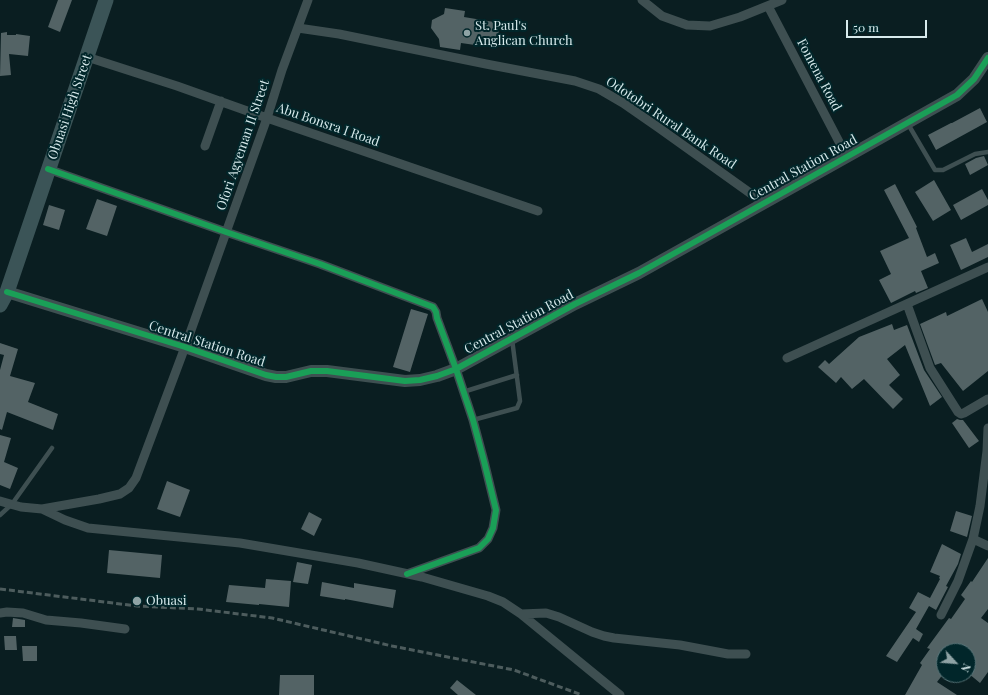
<!DOCTYPE html>
<html>
<head>
<meta charset="utf-8">
<style>
  body { margin:0 }
  #map { position:relative; width:988px; height:695px; overflow:hidden; background:#0a1e21; font-family:"Playfair Display",serif }
  canvas { display:block }
  .north { position:absolute; left:936px; top:643px; width:40px; height:40px; box-sizing:border-box; background:#01262a; border:1px solid #577478; border-radius:50%; rotate:116deg; font-size:11px; font-weight:700; line-height:16px; text-align:center; color:#d7eaec }
  .north::after { content:''; display:block; margin:auto; width:14px; height:18px; background:#8fa3a5; clip-path:polygon(50% 0,100% 100%,50% 72%,0 100%) }
  .scale { position:absolute; left:846px; top:20px; width:81px; height:18px; box-sizing:border-box; border:2px solid #d7eaec; border-top:0; padding-left:5px; font-size:12px; line-height:14px; white-space:nowrap; color:#d7eaec; -webkit-text-stroke:3px #01262a; paint-order:stroke }
</style>
</head>
<body>
<div id="map">
<canvas width="988" height="695"></canvas>
<div class="north">N</div>
<div class="scale">50 m</div>
</div>
<script>
const ctx = document.querySelector('canvas').getContext('2d');
ctx.lineJoin = 'round';
function fill(path, color) {
  ctx.fillStyle = color;
  ctx.fill(path, 'evenodd');
}
function poly(rows) {
  const path = new Path2D();
  for (const r of rows) {
    path.moveTo(r[0], r[1]);
    for (let i = 2; i < r.length; i += 2) path.lineTo(r[i], r[i + 1]);
  }
  return path;
}
function strokePath(path, color, width, dash) {
  ctx.strokeStyle = color;
  ctx.lineWidth = width;
  ctx.lineCap = dash ? 'butt' : 'round';
  ctx.setLineDash(dash || []);
  ctx.stroke(path);
}
function write(font, color, halo, rows, align = 'center') {
  ctx.font = font + ' "Playfair Display",serif';
  ctx.lineWidth = 4;
  ctx.setLineDash([]);
  ctx.textBaseline = 'middle';
  ctx.strokeStyle = halo;
  ctx.fillStyle = color;
  for (const [text, x, y, turn = 0] of rows) {
    ctx.save();
    ctx.translate(x, y);
    ctx.rotate((+turn || 0) * Math.PI / 180);
    ctx.textAlign = isNaN(turn) ? turn : align;
    if (halo) ctx.strokeText(text, 0, 0);
    ctx.fillText(text, 0, 0);
    ctx.restore();
  }
}
fill(poly([
  [58,0,72,0,60,32,48,27],
  [445,8,465,11,464,17,500,23,496,48,461,43,460,50,440,47,439,39,431,28,432,20,444,14],
  [7,32,7,35,16,35,16,34,30,36,28,56,9,54,11,75,0,76,1,33],
  [980,108,987,122,936,150,928,135,951,123,952,123],
  [984,156,988,165,970,175,965,164,976,158],
  [934,180,951,210,933,221,915,192],
  [895,184,917,227,916,228,927,257,935,253,939,263,921,271,928,288,916,293,915,291,891,303,879,280,891,274,880,251,909,238,884,190],
  [982,189,988,200,988,205,961,220,953,205],
  [97,199,117,206,107,236,86,229],
  [49,205,65,210,59,230,43,225],
  [966,238,972,252,988,244,988,257,961,270,950,245],
  [982,299,988,312,988,371,963,391,941,363,935,365,920,324,946,312,947,316],
  [411,309,428,314,410,372,393,367],
  [892,324,894,330,907,325,924,370,942,397,930,406,905,345,887,359,900,375,889,385,903,399,893,409,864,379,852,389,841,377,836,383,818,367,825,360,829,364,859,337],
  [0,343,18,349,10,376,35,383,28,402,58,414,53,430,7,412,2,430,0,429,0,370,4,355,0,354],
  [957,419,960,420,963,420,979,441,969,448,952,423],
  [0,435,11,438,4,462,18,468,10,489,0,485],
  [167,481,190,490,180,517,157,509],
  [956,511,972,516,967,537,950,531],
  [309,512,322,519,314,536,301,529],
  [942,544,961,554,958,564,946,586,948,587,936,610,929,606,916,629,923,634,919,642,913,638,897,662,886,656,916,612,909,608,918,592,930,598,940,579,939,578,940,576,930,572],
  [109,550,162,555,160,578,107,573],
  [988,558,988,609,981,618,988,623,988,672,980,683,968,673,968,651,944,651,944,673,937,682,957,695,905,695,922,665,920,663,930,649,927,648,949,618,951,619,965,599,961,595,971,581,972,582],
  [297,562,312,565,308,584,293,582],
  [266,579,291,581,289,607,259,604,259,605,226,602,229,585,265,588],
  [322,582,354,588,354,583,396,590,393,608,345,599,345,600,320,596],
  [13,618,25,620,25,627,12,627],
  [4,636,16,636,17,650,5,650],
  [22,646,37,646,37,661,23,661],
  [280,675,314,675,314,695,279,695],
  [457,680,476,695,458,695,450,688]
]), '#536365');
strokePath(poly([
  [908,124,935,170,943,170,975,154,988,152],
  [463,392,517,375],
  [473,420,517,408,520,401,512,339],
  [0,515,12,504,52,448]
]), '#3e4f51', 4.5);
strokePath(poly([
  [642,0,662,16,687,25,710,26,740,17,782,0],
  [768,6,847,157],
  [298,28,339,34,486,64,575,81,599,89,623,103,659,128,764,203],
  [87,57,177,86,267,118,538,211],
  [205,146,221,101],
  [48,169,226,232,320,264,433,307,436,312,437,318,456,369,473,420,484,461,496,510,493,528,488,539,479,548,407,574],
  [907,304,930,368,958,412,961,414,964,413,988,399],
  [787,358,988,267],
  [0,501,21,507,42,509,99,499,120,494,129,488,136,478,185,347,267,118,282,70,308,0],
  [42,509,65,520,88,528,240,543,358,563,422,577,488,596,503,602,521,614,620,695],
  [973,539,988,546],
  [0,613,7,612,23,613,46,620,81,623,125,629],
  [521,614,546,613,559,617,592,632,604,636,614,638,680,645,728,654,746,654],
  [941,615,958,581,973,539,980,506,987,451,988,428]
]), '#3e4f51', 9);
strokePath(poly([
  [7,292,185,347,266,375,276,377,286,377,311,371,327,371,405,381,420,380,437,376,456,369,575,304,639,273,827,168,957,95,974,79,988,58]
]), '#3e4f51', 12);
strokePath(poly([
  [0,305,7,292,106,0]
]), '#3b5457', 15);
strokePath(poly([
  [0,589,137,606,198,609,272,618,392,646,514,670,582,695]
]), '#4d5c5d', 3, [6, 3]);
strokePath(poly([
  [48,169,226,232,320,264,433,307,436,312,437,318,456,369,473,420,484,461,496,510,493,528,488,539,479,548,407,574],
  [7,292,185,347,266,375,276,377,286,377,311,371,327,371,405,381,420,380,437,376,456,369,575,304,639,273,827,168,957,95,974,79,988,58]
]), '#1a9f57', 6);
for (const [x, y, r, color] of [
  [467,33,4,"#8fa3a5"],
  [137,601,5,"#8fa3a5"]
]) {
  const dot = new Path2D();
  dot.arc(x, y, r, 0, 2 * Math.PI);
  ctx.fillStyle = color;
  ctx.fill(dot);
  strokePath(dot, '#01262a', 1.5);
}
write('13px', '#d7eaec', '#01262a', [
  ["St. Paul's",475,26],
  ["Anglican Church",475,41],
  ["Obuasi",146,601]
], 'left');
write('13px', '#d7eaec', '#01262a', [
  ["Fomena Road",819,75,62],
  ["Obuasi High Street",70,107,-71],
  ["Odotobri Rural Bank Road",671,123,34],
  ["Abu Bonsra I Road",328,125,19],
  ["Ofori Agyeman II Street",243,145,-71],
  ["Central Station Road",803,168,-29],
  ["Central Station Road",519,322,-28],
  ["Central Station Road",207,344,18]
]);
</script>
</body>
</html>
